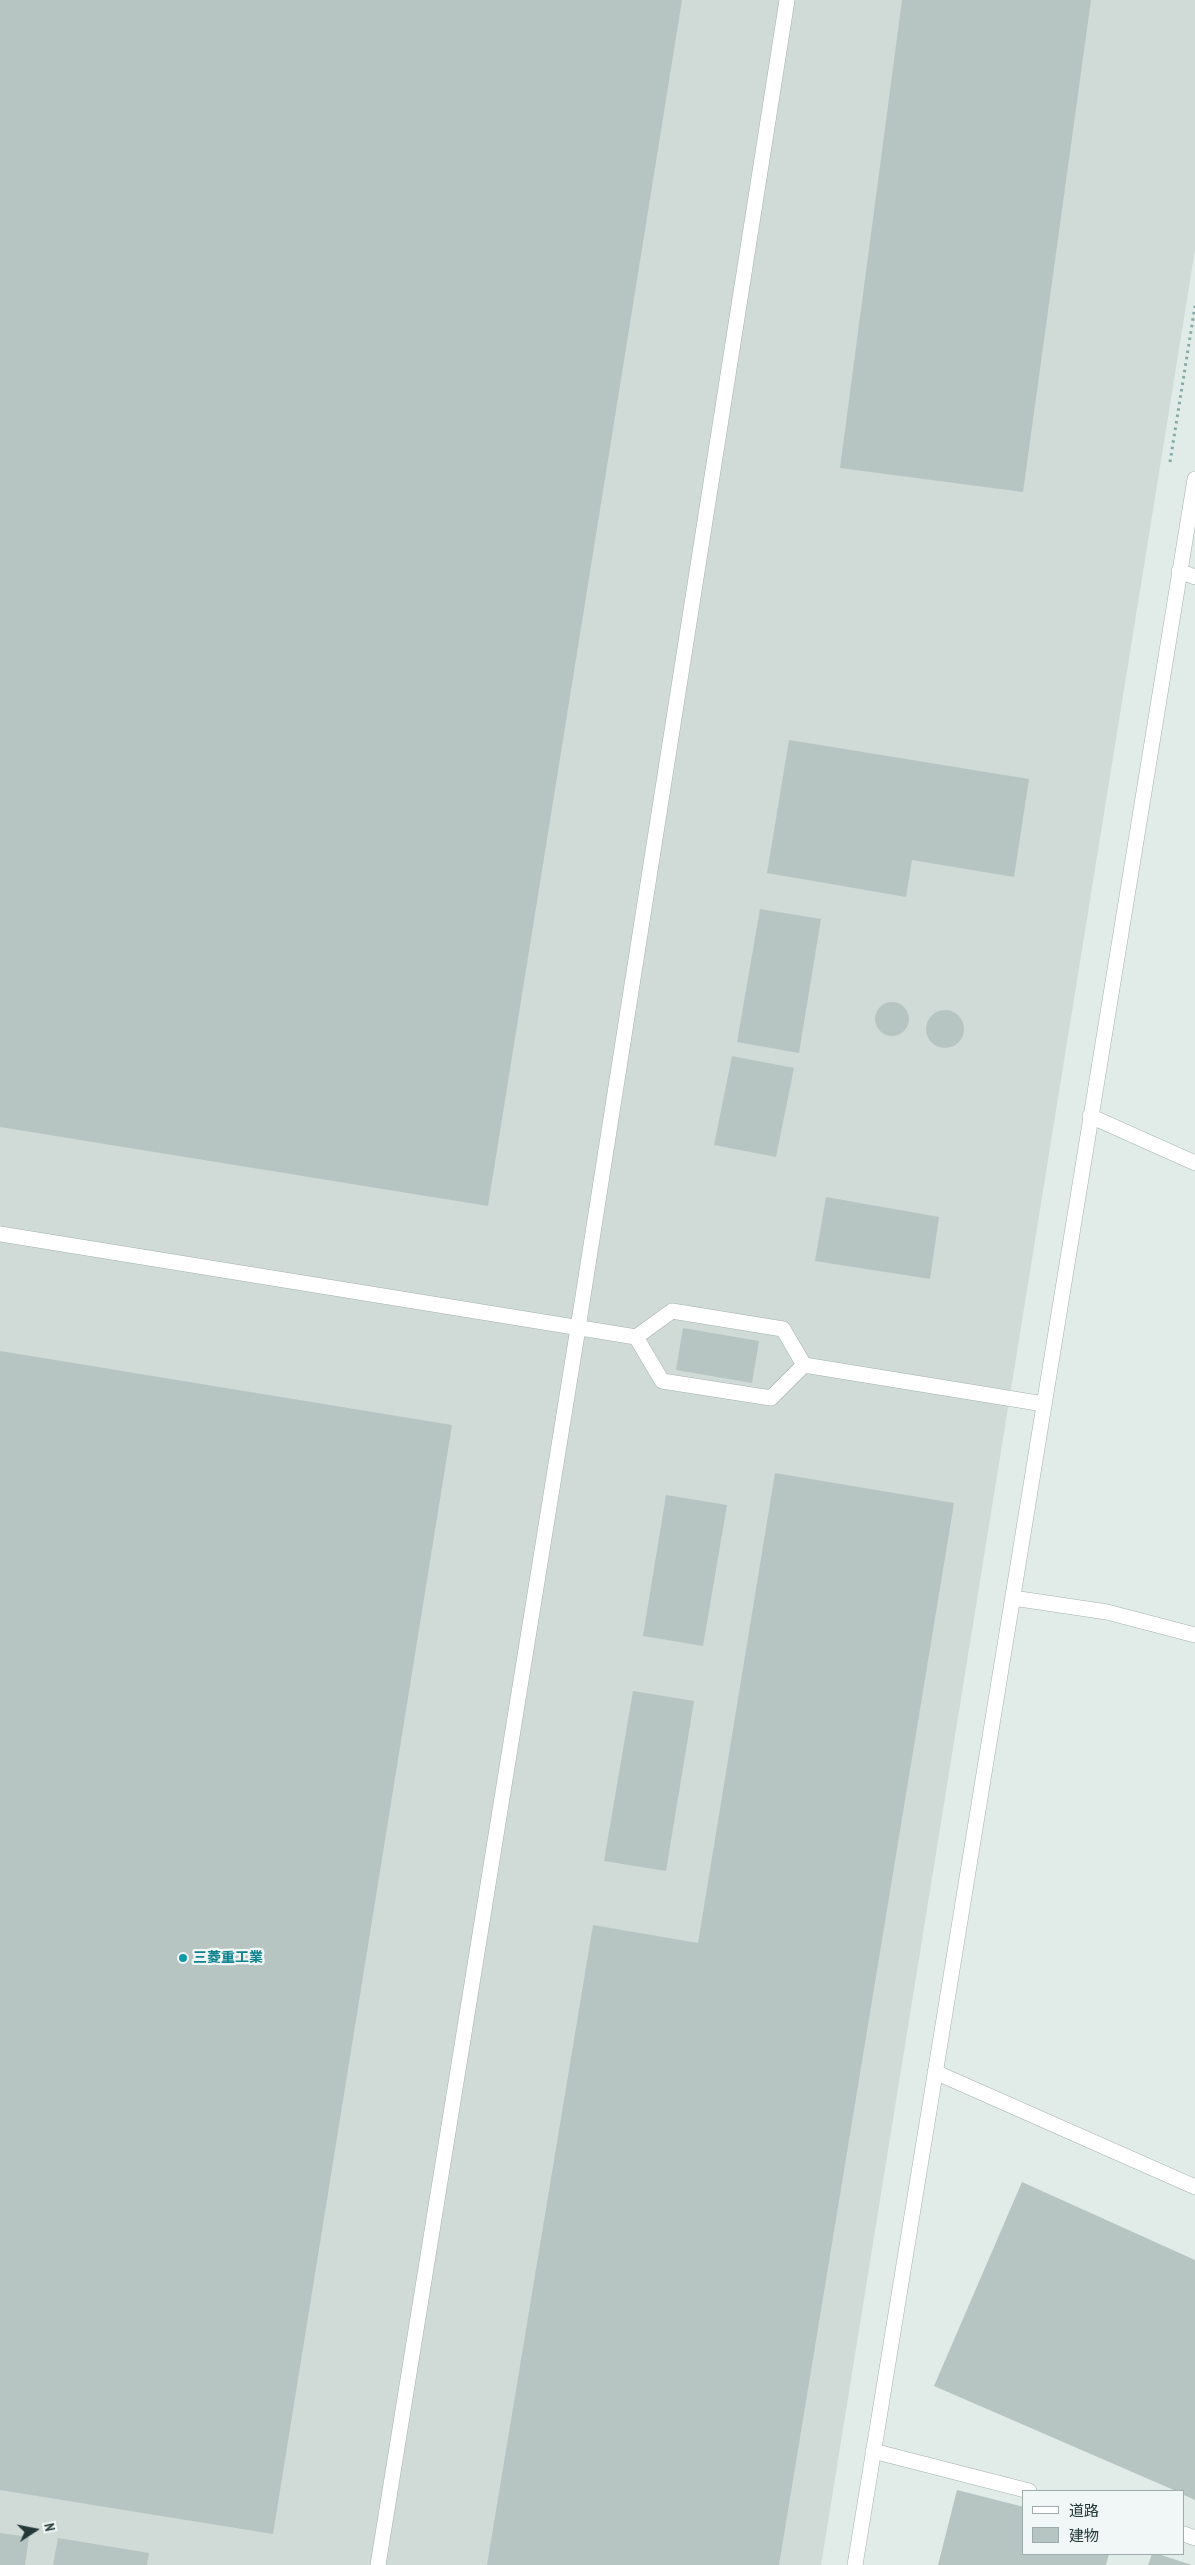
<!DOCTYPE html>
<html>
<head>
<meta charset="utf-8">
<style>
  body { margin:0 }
  #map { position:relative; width:1195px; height:2565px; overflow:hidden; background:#e1ebe8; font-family:"PT Sans Narrow","Noto Sans JP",sans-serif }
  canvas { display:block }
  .legend { position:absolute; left:1022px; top:2490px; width:162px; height:65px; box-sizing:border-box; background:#f1f7f6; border:1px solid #9fabaa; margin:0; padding:6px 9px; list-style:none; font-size:15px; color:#233a38 }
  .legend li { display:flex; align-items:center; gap:10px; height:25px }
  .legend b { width:25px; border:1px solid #9fabaa }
  .north { position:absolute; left:10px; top:2505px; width:50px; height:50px; -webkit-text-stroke:4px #f1f7f6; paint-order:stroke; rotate:79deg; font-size:14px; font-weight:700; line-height:20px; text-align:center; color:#233a38 }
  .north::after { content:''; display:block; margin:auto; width:18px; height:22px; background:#233a38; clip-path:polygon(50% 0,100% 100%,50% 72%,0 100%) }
</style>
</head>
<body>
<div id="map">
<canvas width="1195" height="2565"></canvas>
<ul class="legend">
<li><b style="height:6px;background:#fff"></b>道路</li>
<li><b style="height:14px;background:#b7c5c2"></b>建物</li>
</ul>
<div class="north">N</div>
</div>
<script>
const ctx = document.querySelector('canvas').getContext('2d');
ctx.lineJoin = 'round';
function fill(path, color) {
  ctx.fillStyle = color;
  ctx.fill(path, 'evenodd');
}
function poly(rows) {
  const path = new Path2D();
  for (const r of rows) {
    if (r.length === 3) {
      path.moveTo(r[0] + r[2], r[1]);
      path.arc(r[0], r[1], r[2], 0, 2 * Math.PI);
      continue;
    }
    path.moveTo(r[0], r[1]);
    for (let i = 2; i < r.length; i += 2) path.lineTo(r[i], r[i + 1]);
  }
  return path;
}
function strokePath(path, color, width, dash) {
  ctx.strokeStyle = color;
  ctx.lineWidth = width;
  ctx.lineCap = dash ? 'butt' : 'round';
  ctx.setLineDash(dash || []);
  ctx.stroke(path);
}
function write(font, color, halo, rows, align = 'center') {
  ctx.font = font + ' "PT Sans Narrow","Noto Sans JP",sans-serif';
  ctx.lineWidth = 4.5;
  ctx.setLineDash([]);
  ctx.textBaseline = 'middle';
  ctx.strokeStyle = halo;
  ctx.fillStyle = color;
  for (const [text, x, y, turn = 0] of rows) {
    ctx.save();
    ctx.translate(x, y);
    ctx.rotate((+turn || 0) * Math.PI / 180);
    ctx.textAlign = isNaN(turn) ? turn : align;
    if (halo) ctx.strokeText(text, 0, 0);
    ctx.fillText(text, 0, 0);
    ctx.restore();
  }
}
fill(poly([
  [0,0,1195,0,1195,250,821,2565,0,2565]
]), '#d0dad7');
fill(poly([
  [0,0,682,0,488,1206,0,1127],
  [902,0,1091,0,1023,492,840,468],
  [789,740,1029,779,1014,877,912,860,906,897,767,873],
  [760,909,821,919,799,1053,737,1042],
  [892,1019,17],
  [945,1029,19],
  [732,1056,794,1068,776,1157,714,1145],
  [826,1197,939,1217,930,1279,815,1261],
  [683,1328,759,1341,752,1383,676,1370],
  [0,1351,452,1425,273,2534,0,2490],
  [775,1473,954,1503,779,2565,487,2565,593,1925,698,1943],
  [666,1495,727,1505,703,1646,643,1636],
  [633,1691,694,1701,666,1871,604,1861],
  [1022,2182,1195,2260,1195,2500,1184,2495,1184,2491,1176,2491,934,2386],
  [957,2490,1024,2507,1024,2554,1109,2554,1106,2565,938,2565],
  [0,2533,29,2537,25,2565,0,2565],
  [58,2538,149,2553,147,2565,53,2565],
  [1152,2554,1158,2554,1192,2565,1148,2565]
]), '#b7c5c2');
const minor = poly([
  [1179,571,1195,577],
  [1090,1116,1195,1163],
  [0,1234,636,1337,672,1311,783,1329,804,1365],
  [636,1337,662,1381,771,1398,804,1365],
  [804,1365,1044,1404],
  [1013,1598,1107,1612,1195,1635],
  [935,2072,1195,2187],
  [873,2451,1029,2491],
  [1184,2534,1195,2538],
  [378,2565,578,1328,787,0],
  [855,2565,1195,479]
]);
strokePath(minor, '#a4b2b0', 16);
strokePath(poly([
  [1170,462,1195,306]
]), '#84aca7', 3, [2.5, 4]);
strokePath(minor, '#fff', 15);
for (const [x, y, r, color] of [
  [183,1958,5,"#0f9aa8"]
]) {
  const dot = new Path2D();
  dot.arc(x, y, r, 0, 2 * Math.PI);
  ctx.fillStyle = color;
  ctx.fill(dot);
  strokePath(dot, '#f1f7f6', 2);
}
write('bold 14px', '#0d838f', '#f1f7f6', [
  ["三菱重工業",193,1958]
], 'left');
</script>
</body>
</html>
